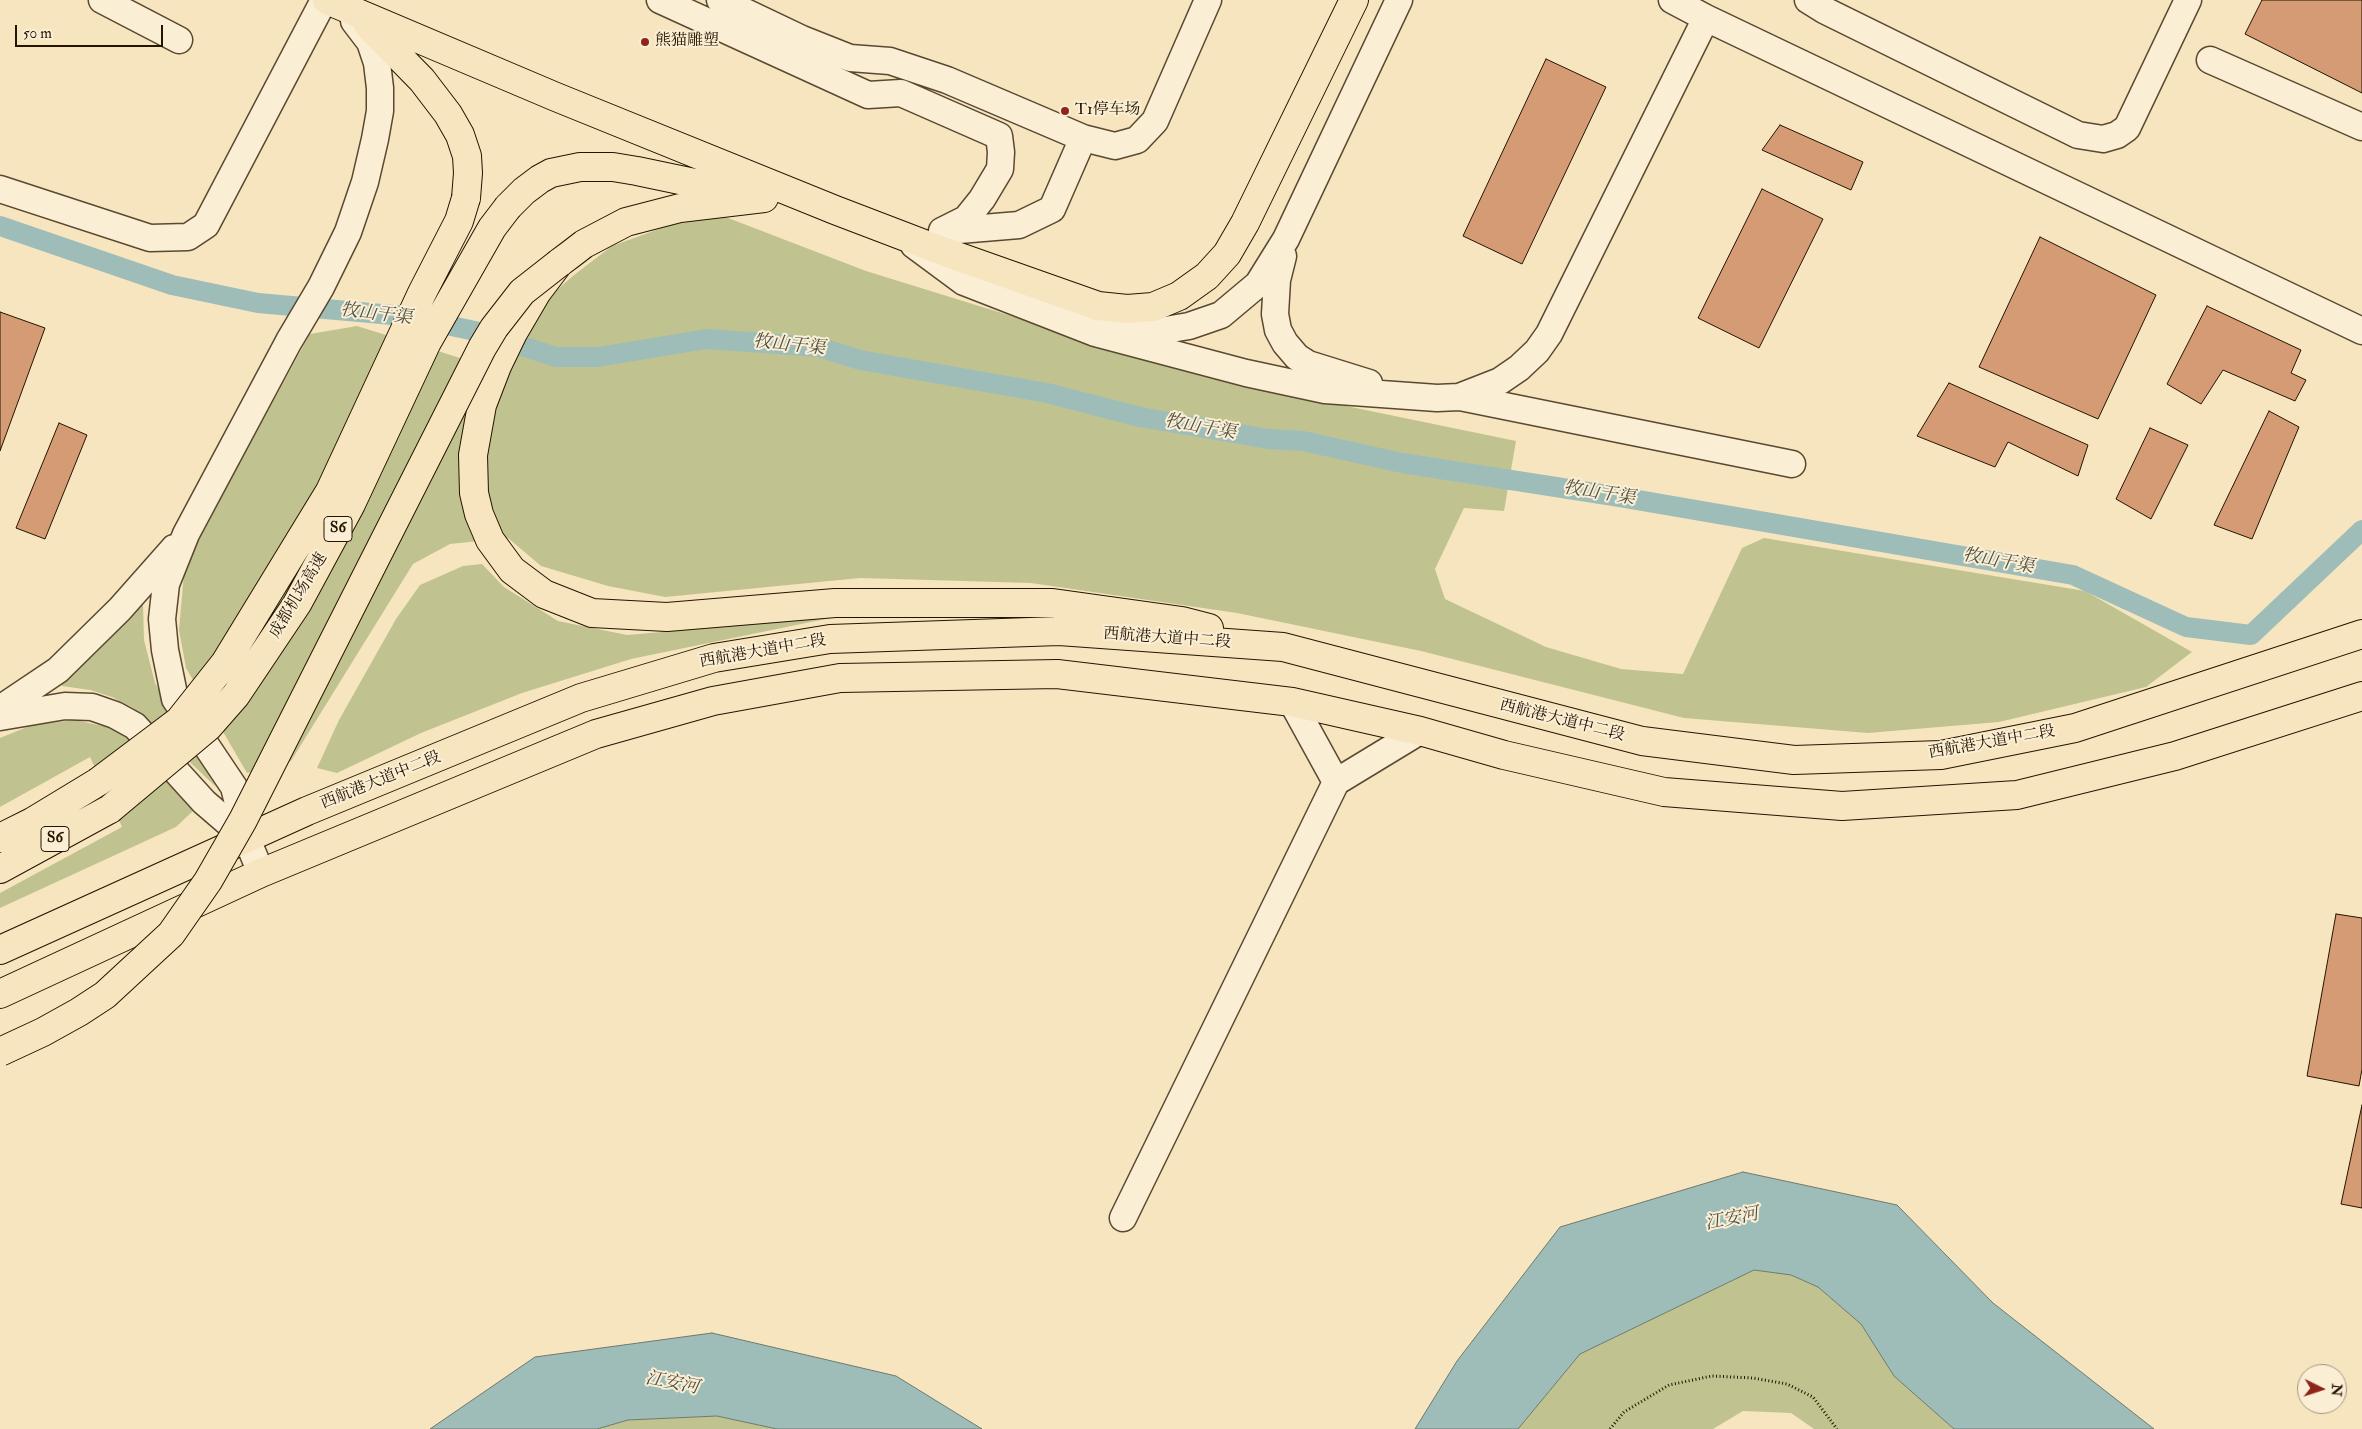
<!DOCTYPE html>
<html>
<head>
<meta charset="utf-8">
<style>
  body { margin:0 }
  #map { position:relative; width:2362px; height:1429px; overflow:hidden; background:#f7e5bf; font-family:"IM FELL Double Pica",serif }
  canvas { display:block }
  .north { position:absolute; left:2297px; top:1364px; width:50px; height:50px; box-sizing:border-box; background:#faeed5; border:1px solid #a59780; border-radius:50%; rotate:94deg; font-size:14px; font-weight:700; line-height:20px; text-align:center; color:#251400 }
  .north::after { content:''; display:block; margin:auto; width:18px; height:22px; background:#8f2418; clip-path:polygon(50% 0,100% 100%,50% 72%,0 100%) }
  .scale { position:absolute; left:15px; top:25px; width:148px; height:22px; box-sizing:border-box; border:2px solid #251400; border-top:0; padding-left:6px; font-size:15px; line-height:18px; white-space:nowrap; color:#251400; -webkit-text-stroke:4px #faeed5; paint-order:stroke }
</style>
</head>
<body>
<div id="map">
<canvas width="2362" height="1429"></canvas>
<div class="north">N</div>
<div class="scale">50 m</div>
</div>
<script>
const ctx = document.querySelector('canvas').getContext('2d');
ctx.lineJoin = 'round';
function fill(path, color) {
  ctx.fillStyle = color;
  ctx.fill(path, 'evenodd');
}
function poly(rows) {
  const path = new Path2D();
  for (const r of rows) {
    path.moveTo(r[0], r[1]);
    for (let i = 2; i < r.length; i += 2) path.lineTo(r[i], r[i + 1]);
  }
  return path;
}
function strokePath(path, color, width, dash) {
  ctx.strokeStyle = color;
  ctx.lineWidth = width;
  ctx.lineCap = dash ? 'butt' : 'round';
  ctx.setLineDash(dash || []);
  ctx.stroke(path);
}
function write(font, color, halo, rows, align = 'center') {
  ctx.font = font + ' "IM FELL Double Pica","Noto Serif SC",serif';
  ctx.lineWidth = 4;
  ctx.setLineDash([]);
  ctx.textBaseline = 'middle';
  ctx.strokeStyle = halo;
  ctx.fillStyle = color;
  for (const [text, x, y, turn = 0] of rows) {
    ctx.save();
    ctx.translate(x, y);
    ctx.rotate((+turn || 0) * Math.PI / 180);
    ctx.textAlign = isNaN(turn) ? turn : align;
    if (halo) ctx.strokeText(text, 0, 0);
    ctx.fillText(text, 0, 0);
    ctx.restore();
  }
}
fill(poly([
  [723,216,866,271,1215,379,1516,441,1504,511,1464,508,1435,569,1445,599,1546,647,1621,669,1683,674,1742,548,1764,538,2085,591,2192,652,2146,687,1999,722,1868,733,1684,718,1421,651,1237,613,1031,583,860,578,665,597,608,586,541,566,508,538,450,544,413,564,291,761,247,773,186,668,179,630,184,574,204,528,310,334,357,326,502,371,543,302,574,275,612,246,670,225],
  [482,564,504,587,558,621,627,635,835,617,631,659,522,693,421,733,337,773,317,768,339,720,396,619,420,585,463,566],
  [143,603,144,640,155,683,216,787,133,708,112,697,90,690,62,686,62,681],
  [75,720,121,730,194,810,176,827,0,908,0,893,122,827,90,757,0,807,0,738,32,725],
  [1754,1270,1791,1275,1818,1287,1861,1324,1894,1376,1954,1429,1814,1429,1791,1413,1743,1411,1713,1429,1518,1429,1580,1354],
  [717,1416,776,1429,597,1429,628,1420]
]), '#c0c390');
const water = poly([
  [1743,1172,1897,1205,1993,1303,2154,1429,1954,1429,1894,1376,1861,1324,1818,1287,1791,1275,1754,1270,1580,1354,1518,1429,1415,1429,1457,1361,1560,1227,1743,1172],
  [712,1333,896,1376,982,1429,777,1429,717,1416,628,1420,597,1429,430,1429,535,1357,712,1333]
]);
fill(water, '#9ebdb8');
strokePath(water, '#6e796e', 1);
strokePath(poly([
  [0,226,172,285,258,303,404,316,475,331,556,357,598,357,707,339,819,347,860,360,1047,393,1140,417,1268,439,1303,441,1402,463,1620,497,2073,575,2186,627,2251,635,2362,530]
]), '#9ebdb8', 20);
const building = poly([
  [2262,0,2362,0,2362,93,2245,34,2262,0],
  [1546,59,1606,87,1522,264,1463,236,1546,59],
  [1780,125,1863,162,1851,190,1762,150,1780,125],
  [1762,189,1823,219,1759,348,1698,318,1762,189],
  [2040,237,2156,295,2098,419,1979,367,2040,237],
  [2207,306,2301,350,2291,373,2306,380,2295,401,2223,370,2201,404,2167,384,2207,306],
  [0,312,45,328,0,451,0,312],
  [1949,383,2088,445,2078,476,2008,442,1995,467,1917,436,1949,383],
  [2269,411,2299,427,2252,539,2214,525,2269,411],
  [59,423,87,435,45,539,16,528,59,423],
  [2150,428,2188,445,2151,519,2116,499,2150,428],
  [2336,914,2362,918,2362,1069,2359,1086,2307,1076,2336,914],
  [2362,1105,2362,1208,2341,1204,2362,1105]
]);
fill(building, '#d49b75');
strokePath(building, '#251400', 1);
const minor = poly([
  [102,0,179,40],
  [660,0,868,95,901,93,999,136,1001,152,1000,169,982,199,966,219,942,231],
  [720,0,802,39,850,58,890,61,947,80,1083,138,1115,146,1137,140,1155,121,1208,0],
  [1808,0,1824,10,2078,135,2103,139,2117,135,2127,128,2188,0],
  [1706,18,2362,331],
  [2210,60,2362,127],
  [0,189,150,238,188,237,206,225,324,0],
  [947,231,1019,225,1052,209,1083,138],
  [914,245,964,282,1095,333,1159,331,1189,326,1221,315,1258,284,1286,239,1399,0],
  [1283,256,1277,280,1275,314,1278,330,1285,343,1297,357,1308,364,1369,383],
  [1095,333,1246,373,1325,390,1437,398,1459,397,1500,381,1519,368,1537,351,1549,334,1706,18,1672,0],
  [1460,397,1792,464],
  [1292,702,1336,782],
  [0,709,58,670,120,609,174,548],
  [0,717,65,706,92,707,115,715,135,726,204,802,247,839],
  [261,873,247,839,234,787,175,699,165,650,162,619,166,584,186,534,289,341,321,287,348,232,365,182,375,139,380,111,380,88,377,63,370,42,354,21],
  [1123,1218,1336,782,1420,731]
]);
const major = poly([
  [327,0,556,97,835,210,945,252,1098,306,1127,309,1153,307,1179,296,1207,276,1227,254,1245,223,1354,0],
  [368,25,422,80,448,114,460,135,467,156,468,173,466,198],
  [764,198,680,208,626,222,584,244,571,254,559,263,537,292,513,333,497,366,482,405,473,455,474,493,479,514,490,540,512,570,544,594,592,613,667,617,835,603,1053,603,1182,621,1209,628],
  [508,207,524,191,540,179,551,173,580,167,613,167,637,171,742,193],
  [0,950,307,811,581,698,714,658,830,639,1059,631,1283,647,1642,741,1794,760,1941,755,2075,728,2362,634],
  [0,994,261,873,596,734,713,701,840,678,1057,674,1292,702,1420,731,1504,755,1664,792,1842,806,2017,795,2175,756,2362,696]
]);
const highway = poly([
  [0,838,32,822,98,782],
  [0,869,110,809]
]);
strokePath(minor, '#5a4830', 29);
strokePath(major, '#251400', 30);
strokePath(highway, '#251400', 30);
strokePath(poly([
  [1610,1429,1624,1412,1669,1385,1712,1376,1753,1378,1787,1384,1813,1397,1837,1429]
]), '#251400', 3, [1, 2.5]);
strokePath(minor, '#faeed5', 26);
strokePath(major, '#f7e5bf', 28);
strokePath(highway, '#f7e5bf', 28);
const majorBridge = poly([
  [0,1052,43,1032,79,1012,105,995,171,934,208,881,243,820,482,348,494,328,522,292,559,263]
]);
const highwayBridge = poly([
  [98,782,179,721,225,663,330,491,422,293,459,221,466,198],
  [110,809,208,727,236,695,297,604,351,504,427,342,492,228,508,207]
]);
strokePath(majorBridge, '#251400', 30, []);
strokePath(highwayBridge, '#251400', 30, []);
strokePath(majorBridge, '#f7e5bf', 28);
strokePath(highwayBridge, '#f7e5bf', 28);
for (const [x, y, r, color] of [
  [645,42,5,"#8f2418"],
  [1065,111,5,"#8f2418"]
]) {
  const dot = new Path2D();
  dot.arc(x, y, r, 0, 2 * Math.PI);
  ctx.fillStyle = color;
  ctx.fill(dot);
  strokePath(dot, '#faeed5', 2);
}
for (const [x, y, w] of [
  [338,529,28],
  [55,839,28]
]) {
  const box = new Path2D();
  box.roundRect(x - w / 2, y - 12.5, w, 25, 4);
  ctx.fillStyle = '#faeed5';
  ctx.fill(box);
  strokePath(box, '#251400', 1);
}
write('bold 15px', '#251400', null, [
  ["S6",338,529],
  ["S6",55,839]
]);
write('16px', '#251400', '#faeed5', [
  ["熊猫雕塑",655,42],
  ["T1停车场",1075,111]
], 'left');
write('16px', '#251400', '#faeed5', [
  ["成都机场高速",299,596,-59],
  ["西航港大道中二段",1167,639,4],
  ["西航港大道中二段",763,652,-10],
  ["西航港大道中二段",1562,721,14],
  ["西航港大道中二段",1992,743,-10],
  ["西航港大道中二段",381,781,-22]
]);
write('italic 18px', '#4f4f40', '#faeed5', [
  ["牧山干渠",376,315,7],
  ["牧山干渠",789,346,6],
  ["牧山干渠",1200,428,10],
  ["牧山干渠",1599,494,9],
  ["牧山干渠",1998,562,10],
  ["江安河",1732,1220,-11],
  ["江安河",672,1384,11]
]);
</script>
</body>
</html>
